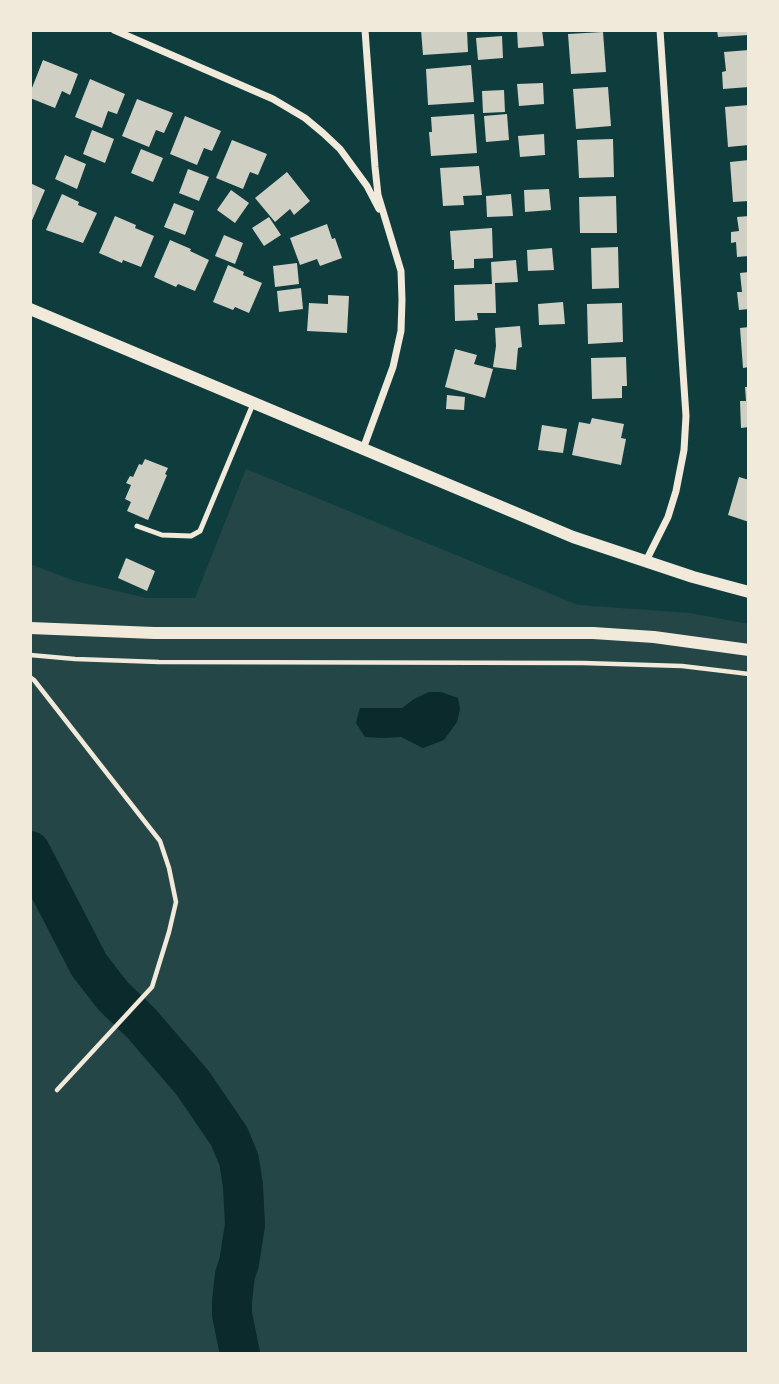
<!DOCTYPE html>
<html>
<head>
<meta charset="utf-8">
<style>
  body { margin:0 }
  #map { position:relative; width:779px; height:1384px; overflow:hidden; background:#0f3d3e; font-family:"Fira Sans",sans-serif }
  canvas { display:block }
  .frame { position:absolute; inset:0; border:32px solid #f1e9da; pointer-events:none }
</style>
</head>
<body>
<div id="map">
<canvas width="779" height="1384"></canvas>
<div class="frame"></div>
</div>
<script>
const ctx = document.querySelector('canvas').getContext('2d');
ctx.lineJoin = 'round';
function fill(path, color) {
  ctx.fillStyle = color;
  ctx.fill(path, 'evenodd');
}
function poly(rows) {
  const path = new Path2D();
  for (const r of rows) {
    path.moveTo(r[0], r[1]);
    for (let i = 2; i < r.length; i += 2) path.lineTo(r[i], r[i + 1]);
  }
  return path;
}
function strokePath(path, color, width, dash) {
  ctx.strokeStyle = color;
  ctx.lineWidth = width;
  ctx.lineCap = dash ? 'butt' : 'round';
  ctx.setLineDash(dash || []);
  ctx.stroke(path);
}
fill(poly([
  [246,469,578,605,690,613,749,624,749,1354,30,1354,30,564,75,581,146,598,195,598]
]), '#244646');
fill(poly([
  [429,692,441,692,458,698,460,709,457,722,444,740,423,748,401,737,383,738,365,737,356,723,360,708,402,708,414,699]
]), '#0a2a2b');
strokePath(poly([
  [30,851,89,965,113,996,141,1023,192,1082,229,1136,239,1160,243,1186,245,1225,239,1263,235,1275,232,1301,232,1314,240,1354]
]), '#0a2a2b', 40);
fill(poly([
  [421,30,467,30,468,52,423,55],
  [517,30,542,30,544,46,518,48],
  [717,30,749,30,749,35,718,37],
  [603,32,606,72,571,74,568,34],
  [502,36,503,58,478,60,476,38],
  [749,50,749,87,723,89,722,72,726,71,724,52],
  [43,60,78,74,70,95,62,91,55,108,30,98,30,93],
  [471,65,474,102,428,105,426,69],
  [90,79,125,94,117,114,108,111,102,128,75,117],
  [543,83,544,104,519,106,517,84],
  [608,87,611,126,576,129,573,89],
  [504,90,505,112,483,113,482,91],
  [137,99,173,113,164,133,156,130,149,147,122,136],
  [749,105,749,145,728,147,725,107],
  [474,114,477,153,431,156,429,132,432,132,431,117],
  [507,114,509,140,486,142,484,116],
  [185,116,221,131,212,151,204,148,197,165,170,154],
  [92,130,114,139,105,163,83,154],
  [544,134,545,155,520,157,518,136],
  [613,139,614,177,579,178,577,140],
  [232,140,267,154,258,175,250,172,243,189,216,178],
  [141,149,163,158,153,182,131,173],
  [65,155,86,164,77,189,55,179],
  [749,160,749,201,733,202,730,162],
  [479,166,482,195,463,196,464,205,443,206,440,168],
  [188,169,209,177,199,201,179,193],
  [287,172,310,201,294,215,290,209,275,222,255,198],
  [30,183,45,190,30,225],
  [549,189,551,210,525,212,524,190],
  [231,190,249,203,235,223,217,210],
  [62,194,79,202,78,205,97,213,83,243,46,230],
  [511,194,513,216,487,217,486,196],
  [616,196,617,233,580,233,579,197],
  [174,203,194,211,185,235,164,227],
  [115,216,136,225,135,228,154,236,141,267,123,260,122,263,99,253],
  [749,216,749,256,737,257,736,242,731,243,731,232,739,231,737,217],
  [269,217,281,235,264,246,252,228],
  [327,224,332,239,335,238,342,258,320,266,317,259,300,265,290,238],
  [492,228,493,258,474,259,474,268,454,269,454,260,452,260,450,231],
  [224,235,243,243,235,264,215,256],
  [170,240,191,249,190,251,209,260,195,291,178,284,176,287,154,277],
  [618,247,619,288,592,289,591,248],
  [552,248,554,270,528,271,527,250],
  [516,260,518,282,495,283,496,313,477,313,478,320,455,321,454,285,492,284,491,262],
  [297,263,299,284,275,287,273,266],
  [228,265,244,272,243,275,262,283,249,313,235,307,233,310,213,302],
  [749,272,749,309,739,310,737,292,742,292,740,273],
  [301,288,303,309,279,312,277,291],
  [328,295,349,296,347,333,307,331,309,303,328,304],
  [563,302,565,324,539,325,538,304],
  [622,303,623,342,588,344,587,304],
  [520,326,522,347,518,348,516,370,493,367,496,346,495,328],
  [749,327,749,367,743,368,740,328],
  [455,349,477,355,474,364,493,369,485,398,445,387],
  [626,357,627,386,622,386,622,398,592,399,591,358],
  [745,387,749,387,749,427,741,428,740,401,746,401],
  [447,395,465,397,464,410,446,409],
  [592,418,624,424,621,438,626,439,621,465,572,455,579,422,590,424],
  [542,425,567,429,563,453,538,450],
  [145,459,168,468,165,474,167,475,148,520,127,511,131,502,125,499,131,485,126,483,130,476,133,477,139,464,142,465],
  [739,477,749,480,749,522,728,515],
  [126,558,155,571,147,591,118,578]
]), '#cfcfc3');
strokePath(poly([
  [30,655,75,659,159,662,583,663,682,666,749,674],
  [30,677,34,680,160,841,169,868,176,902,169,932,152,987,57,1090]
]), '#f1e9da', 4.5);
strokePath(poly([
  [137,526,162,535,191,536,200,531,253,404]
]), '#f1e9da', 5);
strokePath(poly([
  [114,30,273,99,305,118,323,133,340,149,367,186,379,209],
  [363,449,393,367,401,331,402,300,401,271,378,195,375,167,365,30],
  [646,561,668,517,676,491,684,450,686,416,660,30]
]), '#f1e9da', 7);
strokePath(poly([
  [30,309,573,537,693,577,749,592],
  [30,628,154,633,593,633,654,637,749,650]
]), '#f1e9da', 12);
</script>
</body>
</html>
